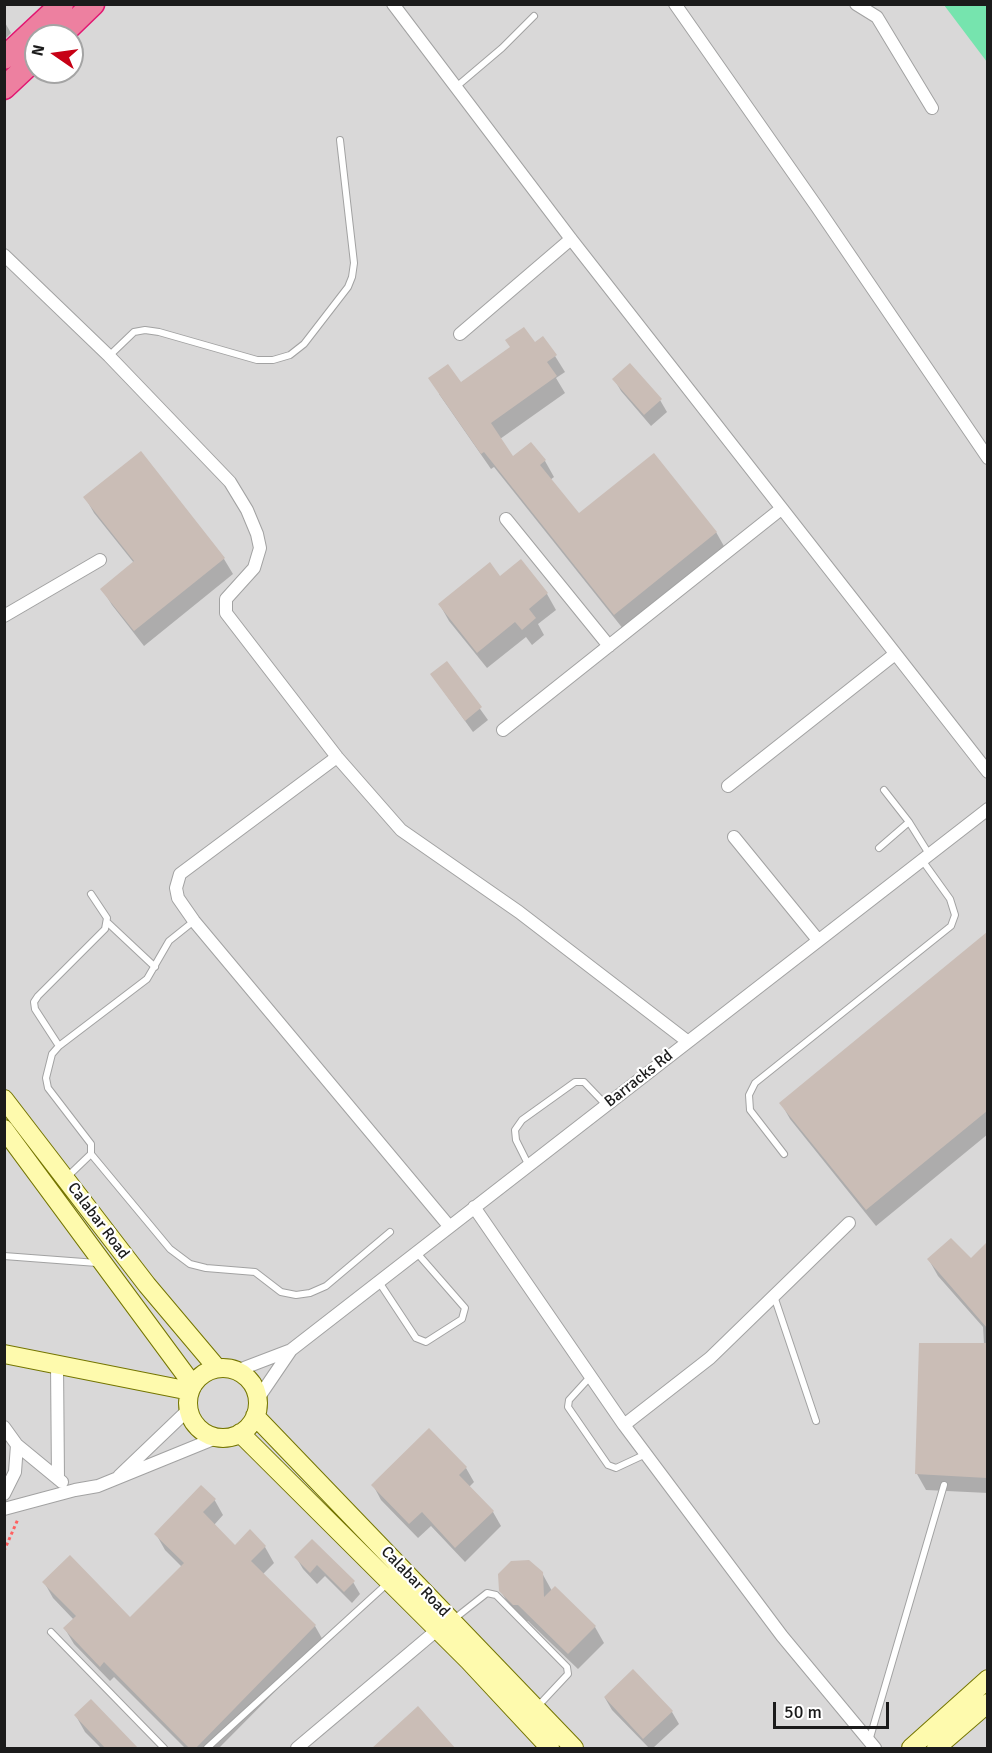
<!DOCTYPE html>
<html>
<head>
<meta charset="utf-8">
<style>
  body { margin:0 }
  #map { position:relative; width:992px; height:1753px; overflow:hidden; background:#eee8e0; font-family:Signika,sans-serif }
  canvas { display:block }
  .frame { position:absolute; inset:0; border:6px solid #1b1b1b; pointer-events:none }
  .north { position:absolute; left:24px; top:24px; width:60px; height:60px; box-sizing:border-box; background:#fff; border:2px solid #a4a4a4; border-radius:50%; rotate:283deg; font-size:16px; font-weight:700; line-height:24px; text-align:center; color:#1b1b1b }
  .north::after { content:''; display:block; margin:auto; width:21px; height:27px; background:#c70015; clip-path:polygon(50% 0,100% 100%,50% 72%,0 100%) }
  .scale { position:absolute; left:773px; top:1702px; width:116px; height:27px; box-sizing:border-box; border:3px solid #1b1b1b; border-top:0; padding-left:8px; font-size:18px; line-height:21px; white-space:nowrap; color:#1b1b1b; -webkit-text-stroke:4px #fff; paint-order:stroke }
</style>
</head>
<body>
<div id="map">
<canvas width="992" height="1753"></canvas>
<div class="frame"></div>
<div class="north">N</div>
<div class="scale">50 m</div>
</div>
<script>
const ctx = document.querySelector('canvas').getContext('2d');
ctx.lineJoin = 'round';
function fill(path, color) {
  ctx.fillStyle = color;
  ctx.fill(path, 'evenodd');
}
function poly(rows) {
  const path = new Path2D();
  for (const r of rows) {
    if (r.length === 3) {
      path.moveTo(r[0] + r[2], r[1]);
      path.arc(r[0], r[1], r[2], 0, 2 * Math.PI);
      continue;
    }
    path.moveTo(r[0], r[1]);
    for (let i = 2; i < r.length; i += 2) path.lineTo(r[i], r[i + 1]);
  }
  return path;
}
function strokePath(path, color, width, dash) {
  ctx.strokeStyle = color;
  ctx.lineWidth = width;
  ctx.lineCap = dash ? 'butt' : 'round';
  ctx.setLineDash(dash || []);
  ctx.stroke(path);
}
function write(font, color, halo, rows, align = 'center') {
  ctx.font = font + ' Signika,sans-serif';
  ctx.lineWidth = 4.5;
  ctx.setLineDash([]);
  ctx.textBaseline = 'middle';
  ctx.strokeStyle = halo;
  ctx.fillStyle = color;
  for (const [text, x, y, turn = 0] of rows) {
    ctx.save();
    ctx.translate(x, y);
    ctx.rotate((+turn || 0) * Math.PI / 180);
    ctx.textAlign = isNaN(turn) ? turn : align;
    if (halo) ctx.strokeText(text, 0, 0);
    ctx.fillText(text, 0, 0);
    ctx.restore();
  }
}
fill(poly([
  [5,5,987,5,987,1748,5,1748],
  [36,36,72,36,72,72,36,72]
]), '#d9d8d8');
fill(poly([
  [944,5,987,5,987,62]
]), '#76e4ae');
fill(poly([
  [4,21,11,33,4,40],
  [534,344,555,356,565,372,556,378,565,393,500,439,513,458,545,461,554,477,550,480,578,516,716,532,725,548,624,630,494,467,491,469,439,394],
  [614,379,660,400,667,412,651,426,621,391],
  [85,497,224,559,233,574,144,646,112,605,102,589,134,563,94,513],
  [500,578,547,594,556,610,538,624,544,635,532,645,526,637,487,668,449,621,440,605],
  [447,663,488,720,473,732,432,675],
  [988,934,988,1134,876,1226,790,1119,781,1103],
  [988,1244,988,1493,926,1490,917,1474,984,1344,983,1327,938,1276,929,1260,971,1260],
  [466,1468,474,1482,469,1487,493,1512,501,1526,465,1562,431,1526,418,1538,381,1500,373,1485],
  [214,1499,223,1515,214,1525,235,1547,250,1532,265,1547,274,1563,263,1574,315,1626,324,1642,219,1748,185,1748,114,1677,110,1681,74,1644,65,1629,74,1620,53,1598,44,1582,130,1619,182,1567,165,1550,156,1534],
  [312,1541,353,1582,360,1594,352,1603,325,1576,317,1584,303,1569,296,1557],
  [542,1573,552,1591,595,1627,604,1643,578,1669,528,1621,524,1621,510,1607,501,1591],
  [605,1698,672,1712,679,1724,653,1748,649,1748,612,1710],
  [76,1716,137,1748,101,1748,85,1732]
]), '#0003');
fill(poly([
  [524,327,535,342,543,336,557,355,547,362,557,376,491,423,513,456,531,442,546,460,540,465,579,513,654,453,717,532,614,615,484,452,481,454,428,378,448,364,461,382,510,347,505,340],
  [630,363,662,399,644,415,612,379],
  [141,451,225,558,134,631,100,589,134,561,83,497],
  [521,559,548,593,529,609,536,618,522,630,515,622,477,653,438,604,490,562,500,576],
  [447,661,482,707,465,721,430,674],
  [987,932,987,1111,866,1210,779,1103],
  [951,1238,971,1258,987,1242,987,1328,927,1259],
  [919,1343,987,1343,987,1478,915,1474],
  [429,1428,467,1467,459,1475,494,1511,455,1548,422,1512,409,1524,371,1485],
  [201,1485,216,1499,203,1512,235,1545,250,1529,266,1546,251,1561,316,1625,195,1749,190,1749,104,1662,100,1667,63,1628,76,1616,42,1582,70,1555,130,1617,184,1563,154,1534],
  [312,1539,355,1581,344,1592,317,1565,310,1573,294,1557],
  [529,1560,543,1572,544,1597,555,1586,596,1626,568,1654,518,1605,513,1605,499,1591,498,1574,511,1561],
  [633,1669,673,1711,643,1739,604,1697],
  [91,1699,139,1749,106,1749,74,1715],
  [418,1706,456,1749,371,1749]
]), '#cabdb6');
const lane = poly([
  [456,87,502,48,534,16],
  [109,356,134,332,145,330,159,332,257,360,273,360,290,355,304,344,348,287,352,277,354,263,340,140],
  [884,790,909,822],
  [879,848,909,822,929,854],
  [107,922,155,967],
  [59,1046,35,1009,34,1002,38,996,105,929,107,918,91,894],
  [91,1154,170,1249,190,1264,206,1268,255,1272,281,1292,296,1295,310,1293,326,1286,390,1232],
  [784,1154,750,1110,749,1095,755,1083,951,926,955,915,950,899,922,860],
  [528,1164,516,1140,515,1130,522,1120,575,1082,584,1082,606,1105],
  [66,1178,91,1154,91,1144,48,1088,46,1078,52,1054,59,1046,147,979,169,941,194,921],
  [4,1256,97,1263],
  [379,1282,416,1338,426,1342,462,1319,465,1308,417,1253],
  [774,1296,816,1421],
  [590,1377,569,1400,568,1407,608,1465,616,1468,646,1454],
  [454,1619,487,1593,496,1595,567,1667,568,1674,538,1706],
  [51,1632,164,1748],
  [869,1741,944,1485],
  [207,1748,389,1582]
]);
const street = poly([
  [393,4,571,239,988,772],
  [675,4,817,207,988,458],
  [856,4,877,17,932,108],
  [4,255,109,356,230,482,247,510,257,534,260,548,254,568,226,599,226,613,337,757,401,830,519,912,687,1041],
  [460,334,571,239],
  [506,519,609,646],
  [4,616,100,560],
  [503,730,781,509],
  [337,757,180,874,176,888,178,898,194,921,449,1226],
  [728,786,895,654],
  [734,837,818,940],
  [474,1207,624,1425,782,1636,875,1748],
  [57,1364,58,1479],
  [236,1371,291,1350,988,809],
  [257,1400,291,1350],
  [624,1425,710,1358,849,1223],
  [4,1427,17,1445,62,1482],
  [119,1476,188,1410],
  [4,1494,15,1472,17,1445],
  [4,1509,75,1490,98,1486,216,1438],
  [297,1748,437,1630]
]);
const secondary = poly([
  [4,1099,147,1285,217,1368],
  [4,1129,193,1385],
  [4,1354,190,1391],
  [223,1403,35],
  [255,1416,574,1748],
  [240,1433,469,1661,550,1748],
  [911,1748,988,1679],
  [936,1748,988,1703]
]);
const highway = poly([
  [60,36,93,4],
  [4,58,62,4],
  [4,88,36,58]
]);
strokePath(lane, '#a2a2a2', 8);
strokePath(street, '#a2a2a2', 14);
strokePath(secondary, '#747500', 20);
strokePath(highway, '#e21671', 25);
strokePath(poly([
  [4,1551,18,1519]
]), '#ff6060', 3, [3, 3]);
strokePath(lane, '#fff', 6);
strokePath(street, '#fff', 12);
strokePath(secondary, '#fefaad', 18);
strokePath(highway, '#ed80a0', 22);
write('16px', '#1b1b1b', '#fff', [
  ["Barracks Rd",639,1079,-38],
  ["Calabar Road",98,1221,53],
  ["Calabar Road",415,1582,46]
]);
</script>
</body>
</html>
